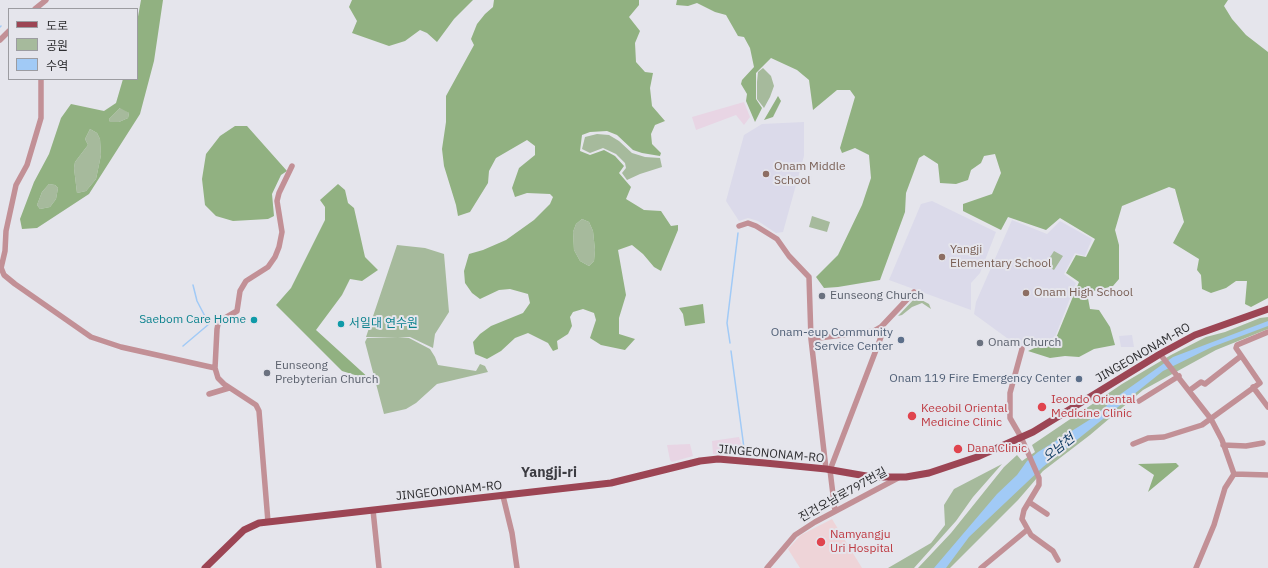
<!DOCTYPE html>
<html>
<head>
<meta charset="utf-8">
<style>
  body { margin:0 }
  #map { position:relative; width:1268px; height:568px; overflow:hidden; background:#e5e5ec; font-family:"IBM Plex Sans","Noto Sans KR",sans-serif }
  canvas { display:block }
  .legend { position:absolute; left:8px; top:8px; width:130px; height:72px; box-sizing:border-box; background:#e5e5ec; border:1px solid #9c9ca1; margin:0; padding:5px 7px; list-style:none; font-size:12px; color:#2e2e31 }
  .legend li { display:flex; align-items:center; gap:8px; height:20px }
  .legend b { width:20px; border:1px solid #9c9ca1 }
</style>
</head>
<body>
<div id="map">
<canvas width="1268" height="568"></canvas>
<ul class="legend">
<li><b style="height:5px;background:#9c4554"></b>도로</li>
<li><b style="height:11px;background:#a6ba9c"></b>공원</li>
<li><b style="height:11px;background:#a1caf6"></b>수역</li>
</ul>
</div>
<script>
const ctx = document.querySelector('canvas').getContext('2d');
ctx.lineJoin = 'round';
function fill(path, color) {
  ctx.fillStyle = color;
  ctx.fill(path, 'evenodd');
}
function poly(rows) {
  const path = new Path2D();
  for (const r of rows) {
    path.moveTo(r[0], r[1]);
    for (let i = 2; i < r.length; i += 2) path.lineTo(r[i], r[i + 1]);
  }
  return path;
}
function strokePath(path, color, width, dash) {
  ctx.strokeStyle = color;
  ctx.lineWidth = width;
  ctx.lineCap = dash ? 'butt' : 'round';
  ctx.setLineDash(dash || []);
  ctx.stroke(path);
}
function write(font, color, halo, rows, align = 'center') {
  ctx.font = font + ' "IBM Plex Sans","Noto Sans KR",sans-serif';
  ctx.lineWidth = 4;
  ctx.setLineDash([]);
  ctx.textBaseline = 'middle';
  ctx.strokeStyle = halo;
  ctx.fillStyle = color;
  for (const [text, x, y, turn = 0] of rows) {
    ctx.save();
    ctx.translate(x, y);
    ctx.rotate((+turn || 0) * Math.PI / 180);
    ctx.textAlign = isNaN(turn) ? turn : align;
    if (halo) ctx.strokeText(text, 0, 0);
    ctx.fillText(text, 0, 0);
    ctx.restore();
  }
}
fill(poly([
  [744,102,750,117,744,125,736,115,696,130,692,117],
  [739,437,742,446,741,455,713,454,712,441],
  [690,444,693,456,672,462,670,460,667,445]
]), '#e8d5e4');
fill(poly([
  [804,122,804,156,783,232,776,233,758,221,748,218,739,221,726,201,744,135,762,124],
  [932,201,996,232,980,273,971,283,971,310,889,280,921,204],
  [1012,220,1047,234,1060,221,1092,239,1085,256,1075,253,1064,274,1076,283,1055,337,1022,349,974,314,976,302],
  [1132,335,1134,347,1121,347,1119,336]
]), '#dbdaea');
fill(poly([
  [832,519,862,568,800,568,788,549,801,535]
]), '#eed4d8');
fill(poly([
  [763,68,771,76,774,86,770,97,764,108,757,99,757,82,758,72],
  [121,107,129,113,128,118,119,122,110,122,109,119],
  [90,129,97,133,100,139,101,155,96,179,86,191,77,193,74,168,75,162,88,145,85,139],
  [597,134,609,135,619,141,632,153,645,157,660,158,662,167,640,174,627,180,622,173,626,168,625,163,616,154,603,148,590,153,582,149,585,137],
  [49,184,55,185,58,188,56,199,50,207,40,209,37,205,42,192],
  [812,216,830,222,827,232,809,227],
  [582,219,589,222,593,231,595,250,594,261,589,266,580,261,574,250,573,232,576,224],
  [397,245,425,248,444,254,449,312,435,334,433,348,410,337,366,337],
  [1054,251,1063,256,1054,270,1045,265],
  [916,297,929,304,931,309,922,303,912,307,902,315,898,316],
  [1268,317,1268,329,1216,350,1143,390,1090,435,1043,471,1018,500,950,568,918,568,951,533,1004,467,1017,455,1022,461,1035,452,1032,445,1122,384,1171,355,1206,337,1225,332,1260,318],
  [398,337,409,338,430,349,435,357,438,365,476,371,480,364,485,366,488,372,437,384,416,403,406,409,384,414,365,342,367,338],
  [1002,464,973,497,956,521,914,568,888,568,931,543,945,525,944,505,954,489]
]), '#a6ba9c');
fill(poly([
  [141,0,163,0,154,61,140,114,89,194,37,228,22,229,20,219,34,182,49,154,61,118,71,104,104,111,116,103,123,79,137,79,137,22],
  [120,108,129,113,128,118,119,122,110,122,109,119],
  [90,129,97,133,100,139,101,155,96,179,86,191,77,193,74,168,75,162,88,145,85,139],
  [49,184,55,185,58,188,56,199,50,207,40,209,37,205,42,192],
  [352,0,473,0,454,19,437,42,427,33,420,30,405,41,389,46,352,33,357,21,349,7],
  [494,0,639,0,639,5,629,17,640,31,635,43,636,62,645,72,653,73,650,88,652,106,665,121,655,125,651,134,652,144,661,153,660,156,642,153,633,150,617,135,607,131,590,132,582,135,580,151,590,155,604,150,615,156,624,166,619,173,631,187,626,199,644,210,661,211,671,226,678,225,678,230,661,271,654,267,643,254,632,245,618,250,626,295,619,318,619,334,635,339,625,350,601,345,590,338,596,320,594,313,583,309,573,312,570,317,572,326,568,334,557,341,558,349,553,351,548,343,528,333,515,338,501,351,487,359,475,354,473,342,480,334,491,326,523,313,530,303,528,294,510,289,499,290,480,299,472,293,465,283,464,271,469,254,483,250,506,240,534,220,550,204,553,197,550,194,527,193,515,197,512,188,519,168,535,155,535,146,527,140,496,158,489,171,488,183,470,212,458,216,456,205,444,166,442,149,446,122,446,96,474,45,471,39,477,24,485,14,493,7],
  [582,219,589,222,593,231,595,250,594,261,589,266,580,261,574,250,573,232,576,224],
  [677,0,1228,0,1224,6,1232,19,1246,35,1268,52,1268,298,1251,307,1245,304,1247,281,1236,281,1226,288,1211,293,1202,289,1201,275,1197,270,1199,259,1173,243,1184,222,1175,189,1169,187,1122,206,1115,230,1119,245,1119,279,1113,286,1087,293,1090,309,1099,310,1110,327,1115,345,1094,349,1079,357,1065,356,1050,358,1028,351,1056,338,1079,282,1066,273,1076,255,1086,257,1095,239,1060,218,1046,230,1008,217,1001,230,963,211,963,204,992,194,1001,173,995,154,984,156,981,163,971,170,968,180,956,184,940,183,938,164,924,155,919,158,906,193,905,212,880,280,838,287,824,288,816,277,838,255,862,205,871,178,869,155,855,148,842,153,840,148,855,97,850,90,837,90,813,110,809,80,797,70,771,58,756,73,756,99,762,108,755,122,746,101,747,94,741,84,742,80,754,67,750,48,744,37,738,36,726,15,715,12,697,3,688,6,676,5],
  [778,96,781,101,773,117,764,120],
  [235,126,247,126,287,171,281,175,272,194,274,216,268,219,233,221,216,216,205,205,202,179,206,154,220,136],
  [338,184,345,190,348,203,354,208,365,257,378,270,362,281,350,279,342,295,316,330,371,380,342,371,276,305,291,288,325,220,325,207,320,200],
  [703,304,705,323,685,326,683,314,679,308],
  [1176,463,1179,466,1148,492,1154,475,1138,464]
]), '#91b181');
fill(poly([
  [1268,321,1268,326,1212,347,1163,371,1043,467,969,537,946,568,934,568,997,494,1017,475,1027,461,1038,452,1094,417,1115,398,1173,357]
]), '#a1caf6');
strokePath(poly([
  [0,27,1,26],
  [730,343,727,323,738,233],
  [183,346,209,324,197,301,193,285],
  [731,351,744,448]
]), '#a1caf6', 1.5);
strokePath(poly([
  [35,9,46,0],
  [0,40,9,31],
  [739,226,748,223,756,226,777,239,789,256,809,277,811,339,826,469],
  [0,265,4,275,15,284,91,337,121,347,215,368],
  [1,268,5,251,6,231,16,185,27,165,41,118,41,79],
  [811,339,874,331,881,327,914,292],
  [1022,349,1010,393,1010,418,1021,437,1039,478,1039,485,1024,510,1022,519,1031,535,1053,551,1058,560],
  [1160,354,1211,419,1222,440,1234,474],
  [1253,387,1268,407],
  [1190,390,1201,382,1205,384,1241,356],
  [209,394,229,388],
  [1139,401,1179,376],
  [1133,444,1148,438,1164,437,1202,425,1260,383,1236,348,1237,345,1268,332],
  [1223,445,1246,446,1263,443],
  [1234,474,1268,475],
  [503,496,512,533,517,568],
  [1029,502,1047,514],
  [373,510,379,568],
  [835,511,830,470,881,337],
  [268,522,259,411,256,405,224,384,218,378,215,368,217,329,218,324,225,318,237,311,240,291,246,281,268,267,275,257,279,247,282,232,277,201,279,193,292,166],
  [767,568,795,535,815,522,898,478],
  [981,568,1027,530],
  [1196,568,1214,525,1225,488,1234,474]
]), '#c29096', 5.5);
strokePath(poly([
  [205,568,244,530,259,523,611,483,700,461,718,459,765,463,826,469,872,477,906,477,929,473,977,457,1033,432,1160,354,1195,335,1268,309]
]), '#9c4554', 7);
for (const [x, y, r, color] of [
  [766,174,4,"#8d6e63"],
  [942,257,4,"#8d6e63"],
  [1026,293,4,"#8d6e63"],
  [822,296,4,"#6b7280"],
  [254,320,4,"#0f9aa8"],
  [341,324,4,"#0f9aa8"],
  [901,340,4,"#5c6f8a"],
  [980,343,4,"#6b7280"],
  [267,373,4,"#6b7280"],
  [1079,379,4,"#5c6f8a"],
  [1042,407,5,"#e0444e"],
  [912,416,5,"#e0444e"],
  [958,449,5,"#e0444e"],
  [821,542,5,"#e0444e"]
]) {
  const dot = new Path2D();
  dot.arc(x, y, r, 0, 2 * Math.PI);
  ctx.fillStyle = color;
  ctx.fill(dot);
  strokePath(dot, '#e5e5ec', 1.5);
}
write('12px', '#785e54', '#e5e5ec', [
  ["Onam Middle",774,167],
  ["School",774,181],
  ["Yangji",950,250],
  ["Elementary School",950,264],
  ["Onam High School",1034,293]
], 'left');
write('12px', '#5b616d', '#e5e5ec', [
  ["Eunseong Church",830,296],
  ["Onam Church",988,343],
  ["Eunseong",275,366],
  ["Prebyterian Church",275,380]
], 'left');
write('12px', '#0d838f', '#e5e5ec', [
  ["Saebom Care Home",246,320],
  ["서일대 연수원",349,324,"left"]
], 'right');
write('12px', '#4e5e75', '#e5e5ec', [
  ["Onam-eup Community",893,333],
  ["Service Center",893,347],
  ["Onam 119 Fire Emergency Center",1071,379]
], 'right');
write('12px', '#2e2e31', '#e5e5ec', [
  ["JINGEONONAM-RO",1143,353,-30],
  ["JINGEONONAM-RO",771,454,5],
  ["JINGEONONAM-RO",449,491,-6],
  ["진건오남로797번길",843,495,-29]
]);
write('12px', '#be3a42', '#e5e5ec', [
  ["Ieondo Oriental",1051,400],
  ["Medicine Clinic",1051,414],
  ["Keeobil Oriental",921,409],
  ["Medicine Clinic",921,423],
  ["Dana Clinic",967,449],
  ["Namyangju",830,535],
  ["Uri Hospital",830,549]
], 'left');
write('italic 13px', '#08365e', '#e5e5ec', [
  ["오남천",1059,448,-38]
]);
write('bold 14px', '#3c3c42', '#e5e5ec', [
  ["Yangji-ri",549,473]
]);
</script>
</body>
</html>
